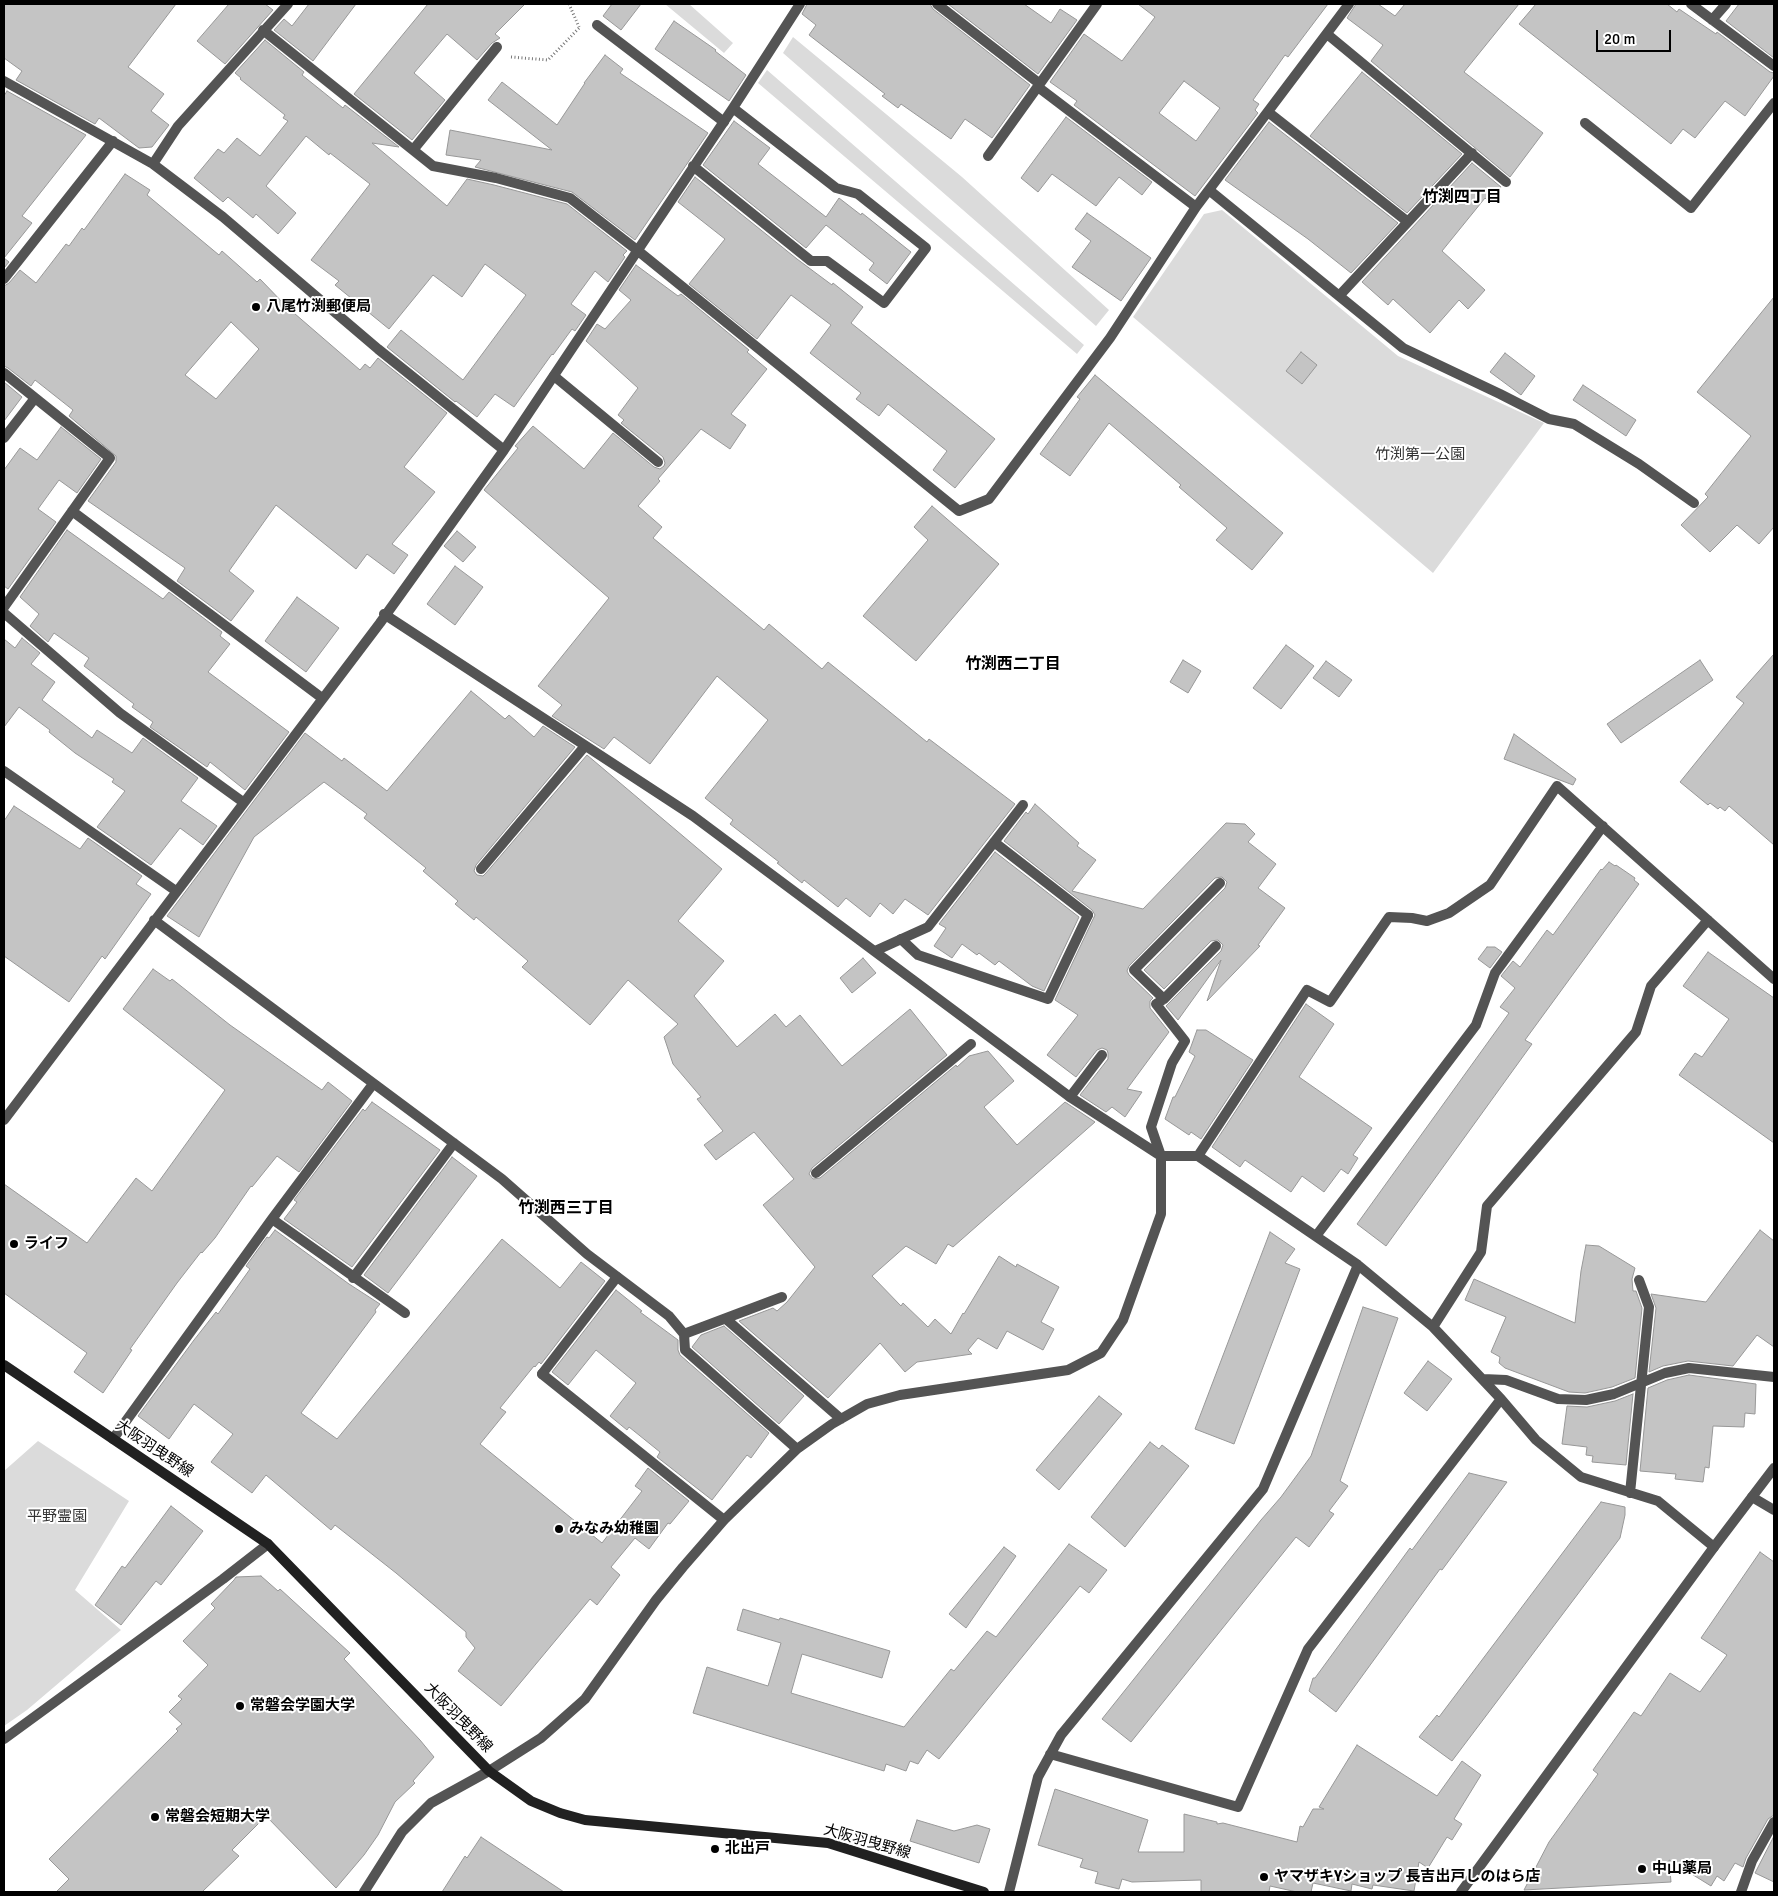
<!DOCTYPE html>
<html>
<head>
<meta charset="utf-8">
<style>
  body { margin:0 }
  #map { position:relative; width:1778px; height:1896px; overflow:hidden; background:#fff; font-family:Signika,sans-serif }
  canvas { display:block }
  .frame { position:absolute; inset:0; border:5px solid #000; pointer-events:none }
  .scale { position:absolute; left:1596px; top:30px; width:75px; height:22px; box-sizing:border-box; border:2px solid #000; border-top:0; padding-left:6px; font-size:15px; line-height:18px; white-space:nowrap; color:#000; -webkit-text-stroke:4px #fff; paint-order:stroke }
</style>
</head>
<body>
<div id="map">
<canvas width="1778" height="1896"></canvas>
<div class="frame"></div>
<div class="scale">20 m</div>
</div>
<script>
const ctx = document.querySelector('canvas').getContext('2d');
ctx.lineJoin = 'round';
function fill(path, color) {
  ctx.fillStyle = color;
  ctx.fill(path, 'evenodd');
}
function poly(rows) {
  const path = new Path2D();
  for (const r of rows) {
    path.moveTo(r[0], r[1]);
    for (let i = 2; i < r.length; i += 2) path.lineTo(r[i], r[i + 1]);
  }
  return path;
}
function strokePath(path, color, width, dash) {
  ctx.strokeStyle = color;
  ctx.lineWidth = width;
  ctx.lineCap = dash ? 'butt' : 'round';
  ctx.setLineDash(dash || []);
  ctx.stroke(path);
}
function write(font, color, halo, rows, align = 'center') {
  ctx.font = font + ' Signika,"Noto Sans JP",sans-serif';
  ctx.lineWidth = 4;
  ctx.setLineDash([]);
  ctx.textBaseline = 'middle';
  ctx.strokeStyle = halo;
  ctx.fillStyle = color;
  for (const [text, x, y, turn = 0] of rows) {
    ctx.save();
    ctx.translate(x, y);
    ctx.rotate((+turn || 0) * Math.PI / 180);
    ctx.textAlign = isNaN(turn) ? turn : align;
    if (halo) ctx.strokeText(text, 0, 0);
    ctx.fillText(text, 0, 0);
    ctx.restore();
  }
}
fill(poly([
  [665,4,689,4,733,43,724,53],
  [793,37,962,177,1109,310,1096,326,783,53],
  [767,70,1084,345,1077,354,758,83],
  [1222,210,1398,356,1544,423,1433,573,1133,317,1204,214],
  [38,1441,129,1501,75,1590,121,1630,27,1710,4,1726,4,1471]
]), '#dbdbdb');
const building = poly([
  [4,4,176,4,128,67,164,94,151,111,169,125,152,147,139,148,99,118,95,124,16,80,22,71,4,58,4,4],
  [229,4,265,4,273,10,225,64,197,41,229,4],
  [309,4,356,4,313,61,274,30,284,19,292,26,309,4],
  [428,4,525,4,495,34,500,38,492,43,477,60,447,34,414,73,445,100,412,140,354,94,428,4],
  [612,4,641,4,621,30,603,16,612,4],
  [807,4,930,4,933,9,1030,85,992,138,965,119,951,139,901,104,898,108,882,96,885,94,809,35,816,25,802,14,807,4],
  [948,4,1024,4,1051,23,1060,9,1077,20,1038,74,948,4],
  [1138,4,1328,4,1288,57,1285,55,1253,100,1259,104,1255,110,1258,113,1195,196,1074,105,1077,101,1050,82,1084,34,1122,61,1155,17,1138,4],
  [1184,81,1220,108,1196,141,1159,113,1184,81],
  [1356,4,1378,4,1395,16,1405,4,1519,4,1464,72,1543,133,1510,177,1371,61,1383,45,1347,18,1356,4],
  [1536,4,1667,4,1677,12,1679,9,1716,34,1717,32,1770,72,1774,73,1774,76,1745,116,1725,101,1695,138,1683,129,1671,144,1519,24,1536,4],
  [1739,4,1774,4,1774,58,1726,21,1739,4],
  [674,21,716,50,715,51,746,75,729,101,655,49,674,21],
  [265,40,304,72,302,75,343,108,345,105,399,147,372,143,447,206,467,179,494,185,567,204,627,251,623,255,625,257,608,282,595,271,571,304,586,315,575,331,572,329,553,355,552,354,514,407,495,394,477,417,456,401,455,402,387,347,401,330,463,380,526,295,485,264,462,297,433,275,389,329,335,285,339,281,311,260,370,184,330,153,329,155,306,136,266,186,296,213,278,234,256,214,253,218,228,197,223,202,194,178,218,149,224,153,237,138,260,156,288,121,283,118,285,115,240,79,241,78,235,73,265,40],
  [605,55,623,69,620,73,708,133,635,240,572,192,475,167,481,160,446,155,450,130,552,150,488,100,502,82,557,125,585,83,584,83,605,55],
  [1362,72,1462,154,1407,213,1310,136,1362,72],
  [7,91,86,135,22,216,32,223,4,258,9,262,4,268,4,96,7,91],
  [1066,117,1152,182,1142,195,1119,177,1096,206,1052,174,1038,192,1021,178,1066,117],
  [734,121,770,148,758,164,826,217,839,198,861,215,862,213,911,252,887,284,869,270,874,263,826,225,806,248,703,165,734,121],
  [1269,122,1398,223,1351,273,1308,239,1225,180,1269,122],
  [1472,163,1501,187,1489,202,1485,198,1442,251,1485,290,1468,309,1459,300,1430,333,1393,299,1388,305,1362,282,1472,163],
  [125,174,150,190,147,195,219,255,222,251,257,282,260,279,287,307,360,370,365,364,370,368,378,358,447,413,404,467,435,492,392,544,408,555,394,574,367,554,356,569,276,505,229,571,254,591,231,621,177,581,185,568,88,501,116,462,116,456,69,416,73,410,35,380,31,386,8,368,4,366,4,286,9,283,20,270,36,283,66,244,69,246,82,228,84,230,125,174],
  [231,322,259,349,216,399,185,375,231,322],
  [695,177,797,259,832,285,833,283,863,307,851,323,995,439,955,488,933,470,947,451,888,404,879,416,856,399,861,393,810,353,831,325,791,295,757,339,689,284,725,239,678,202,695,177],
  [1087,213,1151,258,1121,301,1072,267,1091,241,1075,229,1087,213],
  [636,265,678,296,681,294,749,350,747,352,767,369,731,414,746,425,730,449,701,429,658,479,660,481,638,506,662,527,653,538,764,630,769,624,822,669,828,662,927,742,929,739,1015,804,928,915,905,899,893,914,880,903,870,917,846,898,838,907,804,880,802,883,777,863,779,862,730,824,733,820,705,798,768,720,717,676,650,764,614,737,604,749,552,716,562,705,538,686,609,598,484,490,518,448,515,446,533,426,584,469,613,433,654,467,660,469,664,466,665,463,663,457,621,423,624,420,618,415,638,388,586,341,597,324,605,329,631,300,619,290,636,265],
  [1774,297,1774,527,1759,544,1737,525,1710,552,1681,525,1708,497,1705,494,1751,436,1697,392,1774,297],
  [1301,352,1317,365,1302,384,1286,371,1301,352],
  [1505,353,1535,376,1521,395,1490,372,1505,353],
  [1095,375,1283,533,1252,570,1216,540,1227,528,1179,487,1181,485,1109,423,1070,476,1040,454,1080,399,1077,397,1095,375],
  [4,382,22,397,4,421,4,382],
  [1583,385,1636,420,1626,436,1573,400,1583,385],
  [61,427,101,459,77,493,59,480,38,509,56,522,8,589,4,586,4,470,20,448,37,460,61,427],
  [932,506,999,564,916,661,863,616,928,540,914,527,932,506],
  [67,530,163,599,169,592,222,632,220,636,230,644,208,672,289,732,245,790,210,762,207,767,150,727,153,722,132,707,134,704,84,666,89,658,54,633,48,642,30,626,39,614,20,597,67,530],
  [457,531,476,547,463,562,444,546,457,531],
  [455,566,483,587,455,625,427,604,455,566],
  [297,597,339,628,306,672,265,641,297,597],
  [22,638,40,653,31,664,55,682,42,700,92,738,97,730,132,753,143,738,198,778,181,801,217,826,203,845,180,828,151,865,97,827,125,791,112,782,114,779,75,753,49,732,50,730,19,707,4,727,4,639,15,648,22,638],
  [1286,645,1314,666,1281,709,1253,688,1286,645],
  [1774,654,1774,845,1729,806,1725,811,1720,807,1718,809,1710,803,1708,805,1680,782,1744,703,1736,697,1774,654],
  [1183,660,1201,671,1188,693,1170,682,1183,660],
  [1700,660,1713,680,1621,743,1607,724,1700,660],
  [1326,661,1352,680,1339,697,1313,678,1326,661],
  [471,691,505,719,509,715,534,737,543,726,575,747,476,865,474,871,477,875,483,876,486,873,587,755,722,869,678,921,724,961,694,996,737,1047,775,1014,786,1027,800,1015,842,1066,910,1009,947,1055,812,1168,809,1174,813,1179,820,1178,956,1065,957,1067,969,1056,988,1051,1014,1081,984,1107,1017,1145,1065,1102,1095,1122,953,1247,948,1244,936,1264,906,1246,872,1276,901,1306,903,1303,928,1327,935,1319,951,1334,963,1313,964,1314,999,1256,1016,1267,1017,1264,1059,1287,1041,1322,1054,1329,1043,1350,1007,1331,997,1349,978,1338,968,1350,972,1354,917,1362,905,1372,880,1343,828,1398,739,1321,773,1308,777,1311,787,1302,815,1267,763,1205,794,1179,754,1132,716,1160,704,1145,723,1131,697,1099,701,1097,673,1064,664,1037,678,1024,628,980,590,1025,522,967,528,961,476,917,474,920,455,904,458,901,423,871,426,868,364,818,367,814,324,782,254,837,199,937,167,916,305,733,342,761,344,758,387,791,471,691],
  [1514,734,1576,779,1573,785,1504,759,1514,734],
  [1035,804,1079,843,1077,846,1096,860,1072,891,1143,909,1226,823,1245,824,1255,834,1248,842,1276,864,1258,888,1285,908,1258,945,1260,946,1207,1001,1221,960,1178,1020,1166,1006,1221,951,1223,945,1218,940,1211,941,1164,989,1144,970,1225,888,1227,882,1222,877,1215,878,1129,966,1127,971,1129,975,1153,998,1150,1001,1150,1008,1169,1032,1127,1089,1142,1092,1125,1117,1112,1107,1106,1112,1080,1095,1108,1059,1108,1053,1107,1050,1102,1048,1097,1050,1076,1077,1047,1055,1078,1015,1055,1000,1095,915,1092,910,1004,841,1026,812,1028,814,1035,804],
  [14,806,80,849,88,838,142,876,136,884,151,894,105,959,102,956,69,1002,4,956,4,821,14,806],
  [995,852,1079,917,1044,991,1032,986,999,961,995,965,979,953,977,955,962,944,952,958,934,946,946,928,939,924,995,852],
  [1609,862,1615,866,1616,865,1635,878,1634,880,1639,884,1525,1040,1532,1044,1386,1246,1357,1224,1509,1013,1500,1007,1515,988,1501,976,1513,961,1520,967,1547,930,1553,935,1601,869,1602,870,1609,862],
  [1487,947,1495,947,1502,952,1490,968,1478,959,1487,947],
  [1708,952,1774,998,1774,1143,1679,1075,1695,1053,1702,1057,1729,1019,1683,986,1708,952],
  [863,958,876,973,852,993,840,978,863,958],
  [153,969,170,981,172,979,230,1025,322,1090,328,1082,352,1101,299,1172,277,1156,252,1187,251,1186,215,1238,202,1253,201,1252,177,1283,130,1349,132,1350,103,1393,74,1372,87,1353,4,1293,4,1184,87,1243,136,1178,152,1191,225,1090,123,1009,153,969],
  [1306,1004,1334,1024,1299,1077,1372,1128,1353,1155,1358,1158,1348,1174,1341,1169,1324,1192,1302,1176,1291,1192,1245,1160,1240,1167,1212,1147,1306,1004],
  [1197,1030,1206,1030,1253,1060,1201,1139,1191,1132,1189,1135,1165,1119,1173,1097,1175,1097,1195,1056,1189,1052,1197,1030],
  [372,1102,440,1150,352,1267,284,1219,297,1202,294,1200,363,1109,365,1111,372,1102],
  [452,1157,477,1176,388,1293,364,1275,452,1157],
  [275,1230,349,1284,380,1304,375,1310,376,1312,301,1413,337,1439,502,1239,560,1288,581,1262,605,1281,541,1364,539,1362,535,1367,534,1366,500,1408,506,1412,480,1444,602,1543,642,1491,635,1486,648,1468,689,1501,670,1524,668,1523,649,1549,635,1538,611,1567,620,1575,597,1605,590,1599,501,1706,458,1671,475,1648,466,1637,466,1632,396,1573,335,1525,331,1530,266,1475,252,1493,211,1462,233,1434,194,1404,169,1439,138,1416,194,1340,216,1312,218,1314,250,1269,246,1266,267,1237,269,1238,275,1230],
  [1760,1230,1774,1241,1774,1347,1757,1335,1733,1366,1688,1361,1663,1366,1649,1372,1656,1308,1651,1294,1706,1302,1760,1230],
  [1270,1232,1295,1249,1285,1263,1300,1269,1234,1444,1195,1429,1270,1232],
  [1586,1245,1599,1246,1635,1268,1632,1279,1633,1291,1636,1291,1642,1308,1635,1378,1612,1387,1585,1393,1569,1392,1505,1368,1499,1363,1500,1357,1491,1352,1506,1317,1465,1300,1474,1279,1575,1323,1581,1271,1586,1245],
  [616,1290,642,1311,640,1312,678,1340,678,1350,680,1355,769,1433,751,1458,747,1455,712,1500,657,1457,660,1452,629,1427,627,1430,610,1416,636,1383,596,1350,568,1385,552,1372,616,1290],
  [1363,1307,1398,1318,1340,1481,1348,1486,1329,1511,1334,1514,1309,1547,1296,1537,1131,1742,1102,1719,1261,1520,1281,1497,1311,1456,1363,1307],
  [724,1326,804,1396,779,1424,692,1347,701,1335,724,1326],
  [1428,1361,1452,1379,1427,1411,1404,1393,1428,1361],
  [1689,1375,1756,1384,1755,1414,1745,1413,1744,1427,1713,1426,1709,1468,1705,1467,1703,1482,1675,1479,1676,1474,1640,1471,1648,1388,1667,1380,1689,1375],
  [1633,1394,1626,1465,1592,1462,1593,1456,1586,1455,1587,1447,1562,1444,1567,1406,1587,1407,1615,1401,1633,1394],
  [1099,1396,1122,1414,1059,1490,1036,1470,1099,1396],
  [1150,1442,1159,1449,1162,1445,1189,1466,1125,1547,1091,1517,1150,1442],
  [1469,1473,1507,1482,1442,1570,1440,1569,1336,1712,1309,1691,1313,1678,1315,1678,1410,1548,1412,1550,1469,1473],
  [1601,1502,1625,1507,1625,1515,1620,1538,1452,1761,1419,1737,1437,1715,1439,1717,1601,1502],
  [171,1506,203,1531,161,1585,156,1581,121,1625,95,1605,122,1566,125,1568,171,1506],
  [1069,1544,1107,1570,1089,1593,1080,1586,939,1759,927,1750,918,1764,910,1761,906,1771,886,1764,884,1771,693,1713,707,1667,768,1686,781,1643,737,1630,743,1609,779,1620,780,1618,890,1651,882,1678,802,1654,791,1693,904,1727,951,1669,954,1671,987,1631,996,1637,1069,1544],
  [1004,1547,1016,1556,966,1628,949,1614,1004,1547],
  [1760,1552,1774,1562,1774,1815,1768,1819,1746,1858,1743,1867,1735,1863,1724,1881,1717,1876,1711,1886,1669,1860,1671,1882,1524,1890,1549,1842,1598,1774,1593,1770,1634,1712,1641,1716,1670,1673,1700,1692,1727,1655,1701,1638,1760,1552],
  [261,1576,278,1591,280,1589,350,1653,344,1659,420,1740,434,1757,413,1781,415,1783,395,1802,378,1835,364,1855,336,1888,266,1816,232,1850,239,1856,202,1892,56,1892,69,1879,49,1859,178,1731,176,1729,182,1724,169,1712,182,1699,178,1696,208,1665,183,1641,215,1608,211,1604,234,1580,236,1577,261,1576],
  [1357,1745,1437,1796,1462,1761,1481,1775,1454,1819,1462,1824,1452,1840,1447,1837,1428,1868,1419,1862,1414,1891,1373,1885,1372,1889,1352,1884,1351,1891,1313,1883,1311,1892,1297,1892,1270,1886,1269,1892,1201,1892,1201,1880,1132,1882,1122,1879,1119,1889,1095,1883,1098,1872,1080,1867,1083,1859,1038,1845,1055,1789,1148,1820,1138,1852,1184,1852,1184,1814,1217,1822,1217,1824,1223,1823,1297,1842,1300,1826,1303,1827,1313,1809,1324,1809,1319,1807,1357,1745],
  [917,1820,954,1831,977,1825,990,1829,979,1863,910,1841,917,1820],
  [1774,1836,1774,1882,1755,1873,1774,1836],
  [481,1837,564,1892,442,1892,465,1856,467,1858,481,1837]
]);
fill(building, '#c4c4c4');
strokePath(building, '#989898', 1);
strokePath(poly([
  [569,4,579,27],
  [511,57,548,60,580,27]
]), '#767676', 3, [1, 2.5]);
strokePath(poly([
  [597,25,724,122],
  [554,376,658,462],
  [4,771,176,891],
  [481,869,585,746],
  [901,939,918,955,1048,999,1088,915],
  [1070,1097,1102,1055],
  [816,1173,971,1044],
  [542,1374,617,1277]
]), '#545454', 10);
strokePath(poly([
  [937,4,1040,84],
  [1691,4,1774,66],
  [1712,20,1726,4],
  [263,30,433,166,496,178,570,198,637,250,959,511,989,499,1110,338,1196,207,1349,4],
  [1327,34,1506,182],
  [4,81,153,164,223,217,378,349,504,450],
  [1038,87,1196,207],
  [1268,112,1408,222],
  [1585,123,1691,208,1774,103],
  [413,150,497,47],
  [988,156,1097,4],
  [153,164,178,126,288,4],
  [693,166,811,261,827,261,884,303,926,248,858,194,836,188,733,108],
  [1209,190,1403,348,1500,394,1549,419,1574,424,1639,464,1694,503],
  [4,279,113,141],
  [1339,296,1472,153],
  [4,373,110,458,4,607],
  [4,438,35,398],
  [72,511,322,698],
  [4,613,120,713,243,802],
  [384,614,693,816,1070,1097,1161,1156,1198,1156,1358,1265,1433,1327,1501,1399,1536,1440,1581,1477,1658,1501,1714,1547],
  [994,842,1088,915],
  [154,920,502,1179,587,1254,669,1316,684,1334,685,1350,797,1449],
  [875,951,928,927,1023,805],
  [1164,999,1134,970,1220,883],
  [4,1120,380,623,504,450,733,108,800,4],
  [1198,1156,1307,990,1330,1002,1389,917,1412,918,1427,921,1449,913,1490,885,1557,786,1774,979],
  [272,1219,405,1313],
  [1316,1236,1476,1025,1495,973,1603,826],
  [353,1278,454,1143],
  [726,1319,841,1419],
  [1433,1327,1481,1252,1487,1206,1636,1032,1651,986,1708,920],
  [684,1334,782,1297],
  [542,1374,724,1520],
  [1483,1379,1506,1380,1558,1399,1586,1400,1614,1394,1665,1373,1689,1368,1774,1377],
  [113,1439,272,1219,373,1084],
  [1630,1493,1649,1307,1639,1280],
  [1752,1497,1774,1510],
  [1050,1754,1238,1807,1308,1649,1501,1399],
  [364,1892,402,1832,431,1803,489,1771,541,1738,585,1699,656,1600,683,1567,724,1520,797,1449,832,1424,867,1404,900,1395,1068,1370,1101,1353,1123,1320,1161,1214,1161,1156,1151,1127,1172,1063,1185,1041,1156,1004,1164,999,1216,946],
  [1009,1892,1038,1777,1061,1735,1263,1489,1358,1265],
  [1741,1892,1752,1861,1774,1822]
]), '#545454', 10);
strokePath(poly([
  [4,1739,223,1579,268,1544],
  [1461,1892,1714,1547,1774,1468]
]), '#545454', 10);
strokePath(poly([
  [4,1365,268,1544,489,1771,531,1801,560,1813,585,1820,828,1843,984,1892]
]), '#212121', 10);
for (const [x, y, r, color] of [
  [256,307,5,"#000"],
  [14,1244,5,"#000"],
  [559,1529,5,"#000"],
  [240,1706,5,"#000"],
  [155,1817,5,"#000"],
  [715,1849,5,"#000"],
  [1642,1869,5,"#000"],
  [1264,1877,5,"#000"]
]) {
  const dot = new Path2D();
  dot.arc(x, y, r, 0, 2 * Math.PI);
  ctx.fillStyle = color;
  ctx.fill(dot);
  strokePath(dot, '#fff', 2);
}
write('bold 15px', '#000', '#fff', [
  ["八尾竹渕郵便局",266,307],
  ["ライフ",24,1244],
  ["みなみ幼稚園",569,1529],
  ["常磐会学園大学",250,1706],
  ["常磐会短期大学",165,1817],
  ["北出戸",725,1849],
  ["中山薬局",1652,1869],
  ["ヤマザキYショップ 長吉出戸しのはら店",1274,1877]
], 'left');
write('15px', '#323232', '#fff', [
  ["竹渕第一公園",1420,455],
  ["平野霊園",57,1517]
]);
write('15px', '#000', '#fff', [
  ["大阪羽曳野線",154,1449,34],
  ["大阪羽曳野線",458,1718,46],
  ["大阪羽曳野線",867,1842,16]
]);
write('bold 16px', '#000', '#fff', [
  ["竹渕四丁目",1462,198],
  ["竹渕西二丁目",1013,665],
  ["竹渕西三丁目",566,1209]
]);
</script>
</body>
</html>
